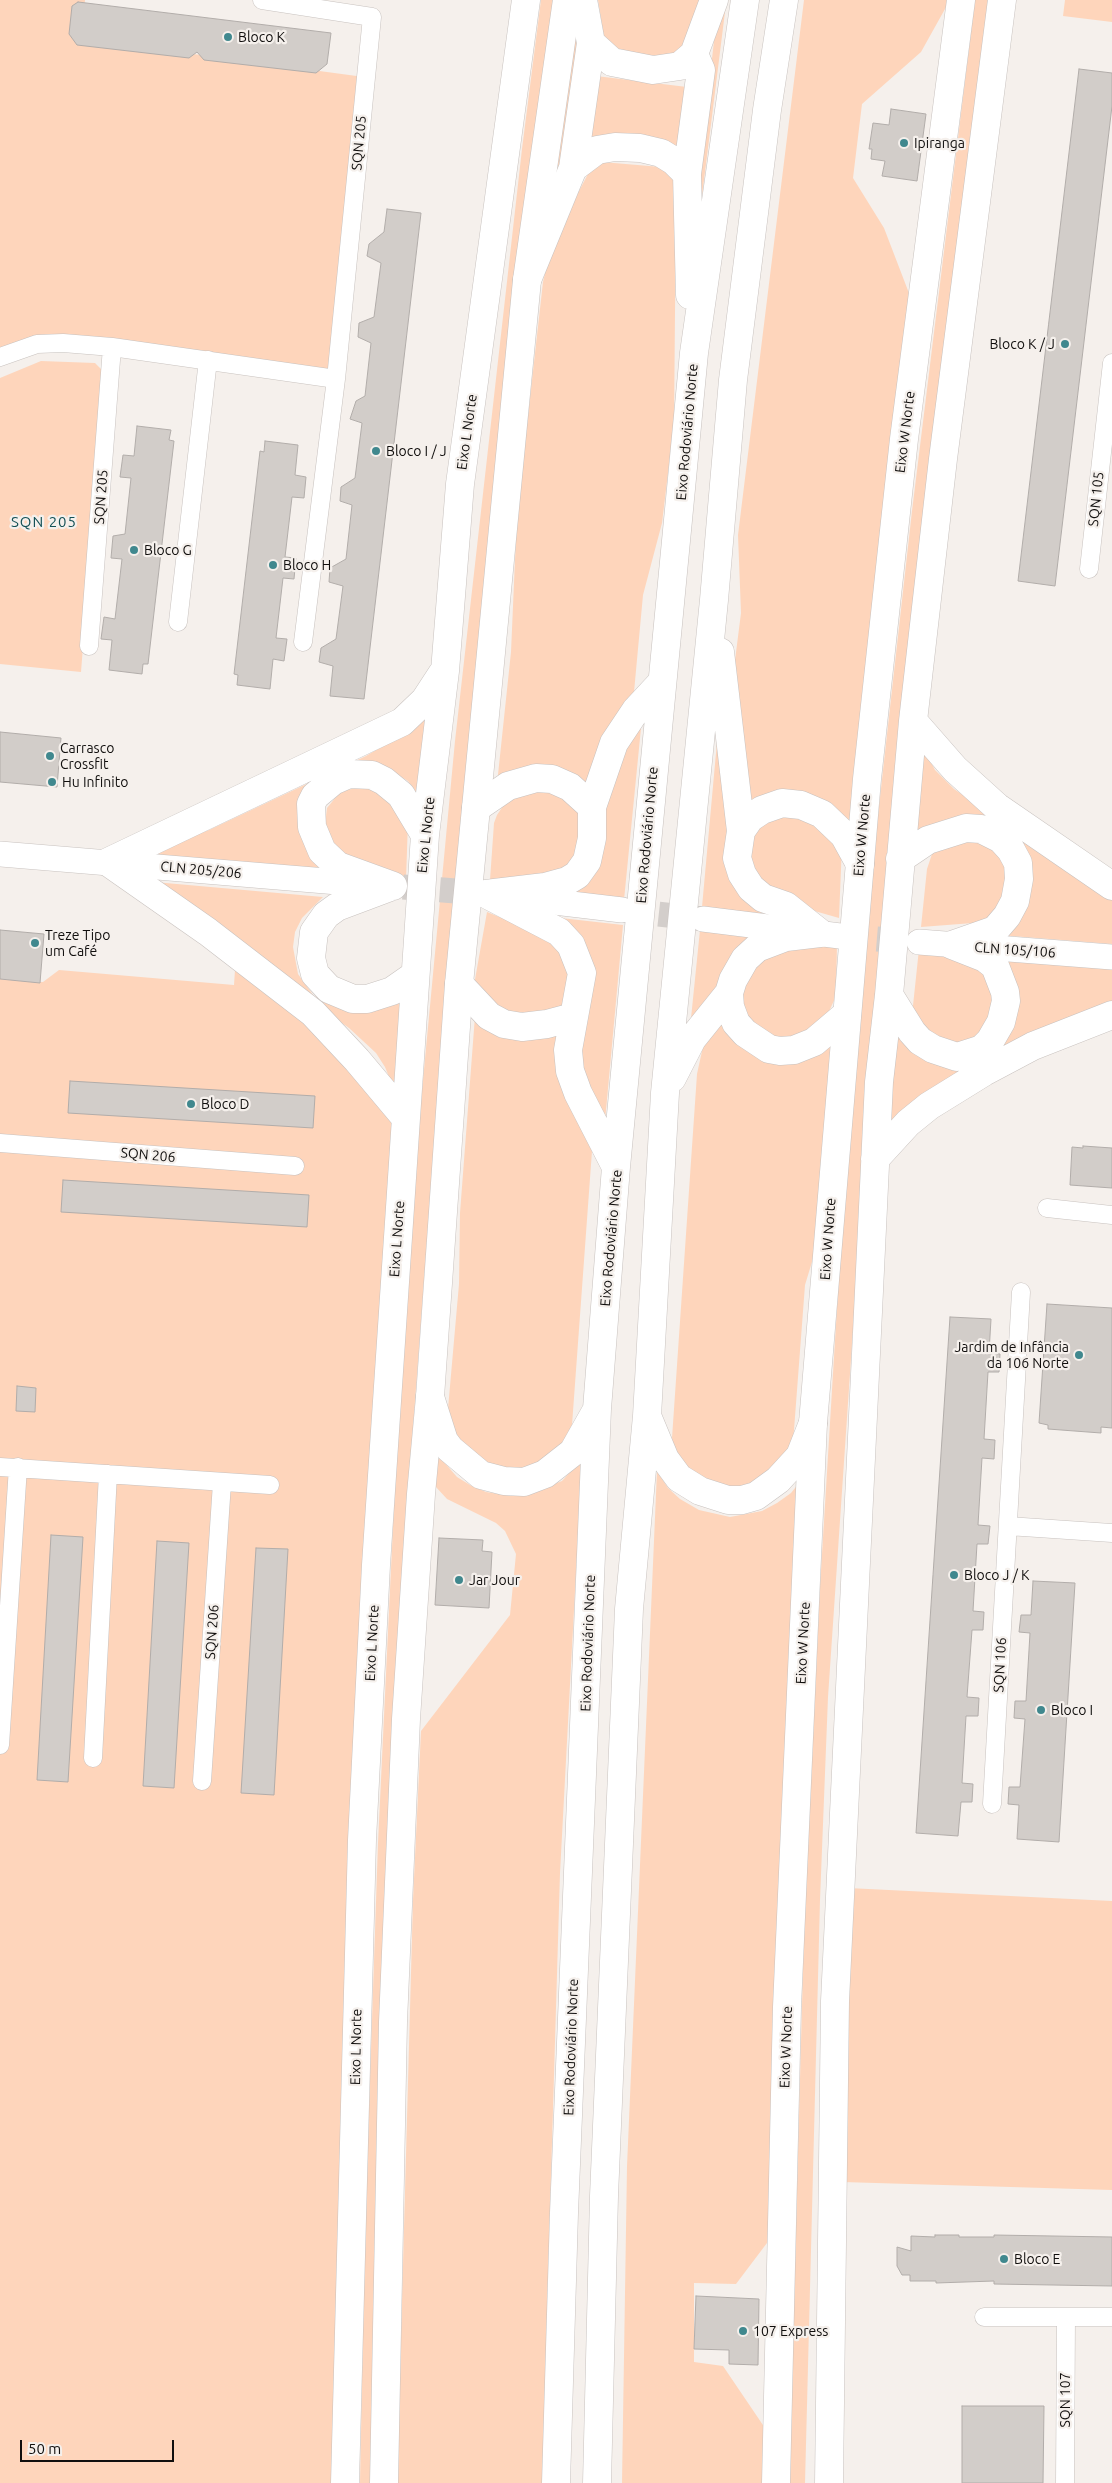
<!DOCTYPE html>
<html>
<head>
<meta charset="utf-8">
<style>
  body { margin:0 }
  #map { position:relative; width:1112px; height:2483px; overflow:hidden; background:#f5f0ec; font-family:Ubuntu,sans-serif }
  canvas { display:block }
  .scale { position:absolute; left:20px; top:2440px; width:154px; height:22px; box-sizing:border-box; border:2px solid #110f0e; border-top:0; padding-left:6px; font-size:15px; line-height:18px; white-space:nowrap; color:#110f0e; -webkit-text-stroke:4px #f5f0ec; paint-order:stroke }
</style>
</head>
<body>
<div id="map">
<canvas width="1112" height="2483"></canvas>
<div class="scale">50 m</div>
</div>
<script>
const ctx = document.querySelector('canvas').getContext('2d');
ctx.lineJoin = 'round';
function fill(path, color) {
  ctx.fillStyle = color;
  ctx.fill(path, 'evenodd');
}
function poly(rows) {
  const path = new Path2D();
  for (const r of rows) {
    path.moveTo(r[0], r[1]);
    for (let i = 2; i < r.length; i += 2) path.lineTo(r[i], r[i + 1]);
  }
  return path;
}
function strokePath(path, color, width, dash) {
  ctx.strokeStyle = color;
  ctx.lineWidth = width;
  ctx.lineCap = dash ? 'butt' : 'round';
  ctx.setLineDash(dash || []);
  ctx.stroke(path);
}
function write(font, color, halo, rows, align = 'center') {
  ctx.font = font + ' Ubuntu,sans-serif';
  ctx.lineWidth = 4.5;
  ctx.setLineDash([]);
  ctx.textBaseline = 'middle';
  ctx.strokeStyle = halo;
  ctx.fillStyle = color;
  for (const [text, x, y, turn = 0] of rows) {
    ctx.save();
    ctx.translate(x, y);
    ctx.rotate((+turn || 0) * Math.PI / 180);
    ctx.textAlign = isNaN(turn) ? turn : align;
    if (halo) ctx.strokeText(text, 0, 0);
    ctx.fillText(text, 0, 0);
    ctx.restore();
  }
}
fill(poly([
  [0,0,85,0,82,39,364,77,331,387,46,337,0,355],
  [541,0,558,0,437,1107,412,1442,389,1840,375,2227,373,2483,360,2483,365,2227,378,1843,397,1442,420,1112,455,741,522,149],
  [598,0,702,0,680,58,616,55,605,44],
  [804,0,950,0,921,52,862,104,853,178,884,228,912,301,852,827,843,815,832,807,748,816,733,676,741,613,738,535],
  [975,0,989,0,936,421,876,991,828,1697,820,1900,805,2483,789,2483,804,1932,820,1587,839,1275,872,869,912,511],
  [1065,0,1112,0,1112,22,1063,16],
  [722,4,726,4,698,228,693,228,714,41],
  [577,17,577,45,565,156,553,199],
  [596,76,687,87,680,146,590,136],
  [602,162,661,167,673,177,676,203,674,423,662,523,643,595,634,692,588,792,497,784,511,652,517,514,543,282,546,269,578,193,589,172],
  [41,361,95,363,101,369,104,377,81,672,0,664,0,378],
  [434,710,424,803,408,781,388,769,318,787,327,874,136,857,209,830,366,756,386,744],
  [642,718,624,900,556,894,605,801,609,782],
  [718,731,728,819,775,915,702,907],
  [924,749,935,770,954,789,1112,896,1112,944,999,935,1009,928,1007,835,915,841],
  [373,785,408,821,406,880,342,862,324,832,327,808,341,791],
  [546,787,583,813,576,863,560,872,490,880,494,823,497,815,509,797],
  [765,815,809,817,842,844,839,918,790,904,768,892,751,870,748,846],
  [968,835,1005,857,1011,893,986,922,921,927,927,869,932,854,947,840],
  [143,881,323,897,302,918,295,932,293,947,298,974,313,995,323,1002,344,1009,406,987,398,1099,385,1067,376,1053,349,1028],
  [487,912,554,939,574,969,563,1008,512,1022,474,985],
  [552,917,623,925,605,1121,577,1059,592,988],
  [700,930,774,937,690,1028],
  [837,943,836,996,827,1016,809,1033,779,1044,746,1023,741,997,746,975,767,955,779,951],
  [919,949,962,955,988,972,995,1008,977,1039,962,1044,940,1043,912,1015],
  [996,954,1112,966,1112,1008,888,1135,896,1023,903,1035,992,1048],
  [59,970,234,985,235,970,300,1012,398,1117,340,2483,0,2483,0,979,43,982],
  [723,1011,747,1048,833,1033,818,1242,805,1285,793,1443,756,1489,706,1488,696,1481,675,1452,672,1438,697,1074,704,1042],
  [475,1016,514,1039,522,1041,540,1038,561,1030,592,1151,572,1425,557,1455,512,1474,468,1456,447,1420,459,1284,460,1213],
  [437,1454,457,1477,470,1485,486,1492,511,1496,528,1494,562,1481,582,1459,560,1873,547,2311,546,2483,397,2483,413,1900,421,1731,510,1615,516,1554,505,1531,496,1523,447,1499,436,1487,434,1480],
  [657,1471,668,1488,680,1499,699,1510,730,1517,762,1511,777,1503,791,1493,803,1478,770,2239,736,2284,694,2283,694,2362,723,2366,767,2431,766,2483,622,2483,627,2166],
  [848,1888,1112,1901,1112,2190,842,2182]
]), '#fed5bb');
const building = poly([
  [78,2,331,33,327,64,316,73,204,60,197,52,189,58,77,45,69,34,72,6,78,2],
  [1079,69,1112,73,1112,106,1055,586,1018,581,1079,69],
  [891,109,926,114,917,181,882,176,885,161,871,159,872,149,869,149,873,123,889,125,891,109],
  [387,209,421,213,364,699,330,696,333,666,319,662,321,648,336,639,343,586,329,582,330,568,346,559,352,505,340,501,341,487,355,478,362,423,350,419,356,401,365,396,371,343,358,337,359,323,374,317,381,263,367,256,369,244,384,232,387,209],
  [137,426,171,430,169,440,174,441,148,664,143,664,142,674,109,670,112,640,101,639,104,617,115,619,122,559,111,558,113,536,125,534,131,478,120,477,123,455,134,456,137,426],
  [265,441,298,445,295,475,306,477,304,498,292,497,285,557,296,558,294,579,283,578,276,638,287,639,284,661,273,659,270,689,237,685,238,675,234,674,260,451,264,452,265,441],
  [0,732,61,738,57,787,0,782,0,732],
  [0,930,44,934,40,983,0,979,0,930],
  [70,1081,315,1096,313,1128,68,1113,70,1081],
  [1083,1146,1112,1148,1112,1188,1070,1185,1072,1147,1083,1148,1083,1146],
  [63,1180,309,1195,307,1227,61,1212,63,1180],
  [1047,1304,1112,1308,1112,1428,1101,1427,1101,1433,1048,1429,1048,1425,1039,1423,1047,1304],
  [950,1317,991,1319,989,1353,1000,1354,999,1372,988,1372,984,1439,995,1440,994,1459,982,1458,978,1525,990,1526,988,1544,977,1544,973,1611,984,1612,983,1630,972,1630,967,1697,979,1698,978,1716,966,1716,962,1783,973,1784,972,1802,961,1802,958,1836,916,1833,950,1317],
  [17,1386,36,1388,35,1412,16,1411,17,1386],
  [51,1535,83,1537,68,1782,37,1780,51,1535],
  [439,1538,483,1540,482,1551,492,1552,489,1608,435,1605,439,1538],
  [157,1541,189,1543,174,1788,143,1786,157,1541],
  [256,1548,288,1549,274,1795,241,1793,256,1548],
  [1033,1581,1075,1583,1059,1842,1017,1839,1019,1805,1008,1804,1009,1787,1020,1787,1025,1719,1014,1718,1015,1701,1026,1701,1030,1633,1019,1632,1021,1615,1031,1615,1033,1581],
  [935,2235,959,2235,959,2237,994,2237,994,2235,1112,2237,1112,2286,994,2284,994,2281,936,2283,936,2281,910,2281,910,2275,902,2275,897,2266,897,2247,911,2251,911,2236,935,2237,935,2235],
  [696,2296,759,2299,758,2365,729,2364,729,2350,694,2349,696,2296],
  [962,2406,1044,2406,1043,2483,962,2483,962,2406]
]);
fill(building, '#d2cdc9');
strokePath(building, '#b2adaa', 1);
strokePath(poly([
  [403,887,482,893],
  [622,910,703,919],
  [840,936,914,942]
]), '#d3cecb', 25, [25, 12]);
const street = poly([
  [262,0,372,17,336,379,303,642],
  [0,357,37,344,63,343,112,347,336,379],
  [1089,569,1112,363],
  [178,622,208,360],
  [89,646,112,347],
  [0,1143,295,1166],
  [1047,1208,1112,1215],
  [0,1467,270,1485],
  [1008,1526,1112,1533],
  [0,1745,18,1467],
  [93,1758,108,1474],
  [202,1781,222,1483],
  [992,1804,1021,1292],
  [984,2317,1112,2317],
  [1065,2483,1066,2317]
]);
const secondary = poly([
  [0,854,374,885],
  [512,897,622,910],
  [703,919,840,936],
  [919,942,1112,957]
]);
const primary = poly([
  [913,721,955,769,997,807,1112,886],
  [900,859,928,840,966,828,981,829,1001,839,1011,850,1018,863,1019,879,1015,901,1007,916,995,930,952,945],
  [393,886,338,866,322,851,312,827,311,804,315,796,333,781,349,774,372,775,384,781,401,795,425,835],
  [393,886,337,907,326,915,314,932,311,958,315,974,329,989,353,999,367,999,392,991,415,975],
  [889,995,912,1032,920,1041,933,1049,957,1057,982,1049,990,1041,1001,1022,1006,1001,1005,992,995,966,985,958,952,945],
  [404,1116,357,1060,313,1013,208,932,108,862,402,722,425,700,442,674],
  [875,1159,908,1123,929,1106,984,1072,1033,1046,1112,1015],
  [345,2483,362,1840,376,1565,425,835,445,671,460,484,526,0],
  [384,2483,393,2022,406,1719,421,1494,430,1397,459,984,527,280,567,0],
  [776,2483,787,2007,813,1423,867,779,904,439,961,0],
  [829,2483,835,2001,879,1082,889,995,913,721,943,459,1002,0]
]);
const highway = poly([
  [583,0,591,43,612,62,653,70,680,66,694,54,714,0],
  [573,168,591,43],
  [687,174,701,70,694,54],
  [527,280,573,168,597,150,615,147,640,148,661,153,674,161,687,174,690,295],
  [720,652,741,831,737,858,742,874,751,888,763,898,786,906,820,933],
  [592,807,614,743,636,710,662,682],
  [476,808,508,786,536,778,552,779,570,787,592,807,592,838,587,861,577,875,567,881,545,887,486,894],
  [741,831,750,818,762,810,782,803,801,805,822,814,844,835,860,864],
  [486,894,559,932,571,945,582,973,568,1050,570,1071,578,1093,616,1167],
  [820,933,786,937,757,948,745,959,733,980,729,993,730,1007,736,1023,745,1033,769,1049,780,1051,794,1050,814,1042,847,1014],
  [459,984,489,1016,504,1024,522,1027,547,1024,573,1017],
  [672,1078,692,1039,729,993],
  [430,1397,444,1441,450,1449,481,1475,504,1481,524,1482,545,1474,573,1452,595,1413],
  [648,1418,665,1459,679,1478,700,1491,728,1500,742,1500,756,1496,778,1480,800,1456,813,1423],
  [556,2483,564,2213,597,1409,616,1167,694,353,745,0],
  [597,2483,604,2196,629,1609,647,1416,665,1093,714,600,733,380,767,110,784,0]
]);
strokePath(street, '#c8c2bf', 19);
strokePath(secondary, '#c8c2bf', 26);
strokePath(primary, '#c8c2bf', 29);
strokePath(highway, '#c8c2bf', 29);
strokePath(street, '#fff', 18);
strokePath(secondary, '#fff', 25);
strokePath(primary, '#fff', 28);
strokePath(highway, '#fff', 28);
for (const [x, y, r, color] of [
  [228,37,5,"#40888e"],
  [904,143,5,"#40888e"],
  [1065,344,5,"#40888e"],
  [376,451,5,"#40888e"],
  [134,550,5,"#40888e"],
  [273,565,5,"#40888e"],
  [50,756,5,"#40888e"],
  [52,782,5,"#40888e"],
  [35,943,5,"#40888e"],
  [191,1104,5,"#40888e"],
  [1079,1355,5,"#40888e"],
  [954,1575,5,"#40888e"],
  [459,1580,5,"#40888e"],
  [1041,1710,5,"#40888e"],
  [1004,2259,5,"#40888e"],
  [743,2331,5,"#40888e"]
]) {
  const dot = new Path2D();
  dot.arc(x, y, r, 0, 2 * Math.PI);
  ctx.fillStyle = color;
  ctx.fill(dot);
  strokePath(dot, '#f5f0ec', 2);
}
write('14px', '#110f0e', '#f5f0ec', [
  ["Bloco K",238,37],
  ["Ipiranga",914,143],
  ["Bloco K / J",1055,344,"right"],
  ["Bloco I / J",386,451],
  ["Bloco G",144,550],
  ["Bloco H",283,565],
  ["Carrasco",60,748],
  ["Crossfit",60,764],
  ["Hu Infinito",62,782],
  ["Treze Tipo",45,935],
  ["um Café",45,951],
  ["Bloco D",201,1104],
  ["Jardim de Infância",1069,1347,"right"],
  ["da 106 Norte",1069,1363,"right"],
  ["Bloco J / K",964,1575],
  ["Jar Jour",469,1580],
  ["Bloco I",1051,1710],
  ["Bloco E",1014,2259],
  ["107 Express",753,2331]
], 'left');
write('14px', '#110f0e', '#f5f0ec', [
  ["SQN 205",359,143,-85],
  ["Eixo L Norte",467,432,-82],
  ["Eixo Rodoviário Norte",687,432,-85],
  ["Eixo W Norte",905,432,-83],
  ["SQN 205",101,497,-86],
  ["SQN 105",1096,499,-84],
  ["Eixo L Norte",426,835,-84],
  ["Eixo Rodoviário Norte",647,835,-85],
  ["Eixo W Norte",862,835,-85],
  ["CLN 205/206",201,870,5],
  ["CLN 105/106",1015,950,4],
  ["SQN 206",148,1155,5],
  ["Eixo Rodoviário Norte",611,1238,-85],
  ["Eixo L Norte",397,1239,-86],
  ["Eixo W Norte",828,1239,-86],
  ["SQN 206",212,1632,-86],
  ["Eixo L Norte",372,1643,-87],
  ["Eixo Rodoviário Norte",588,1643,-88],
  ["Eixo W Norte",803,1643,-87],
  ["SQN 106",1000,1665,-87],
  ["Eixo L Norte",356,2047,-89],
  ["Eixo Rodoviário Norte",571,2047,-88],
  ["Eixo W Norte",786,2047,-88],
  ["SQN 107",1065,2400,-90]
]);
ctx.letterSpacing = '1px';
write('15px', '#135055', '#f5f0ec', [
  ["SQN 205",44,522]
]);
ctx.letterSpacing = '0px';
</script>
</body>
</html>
